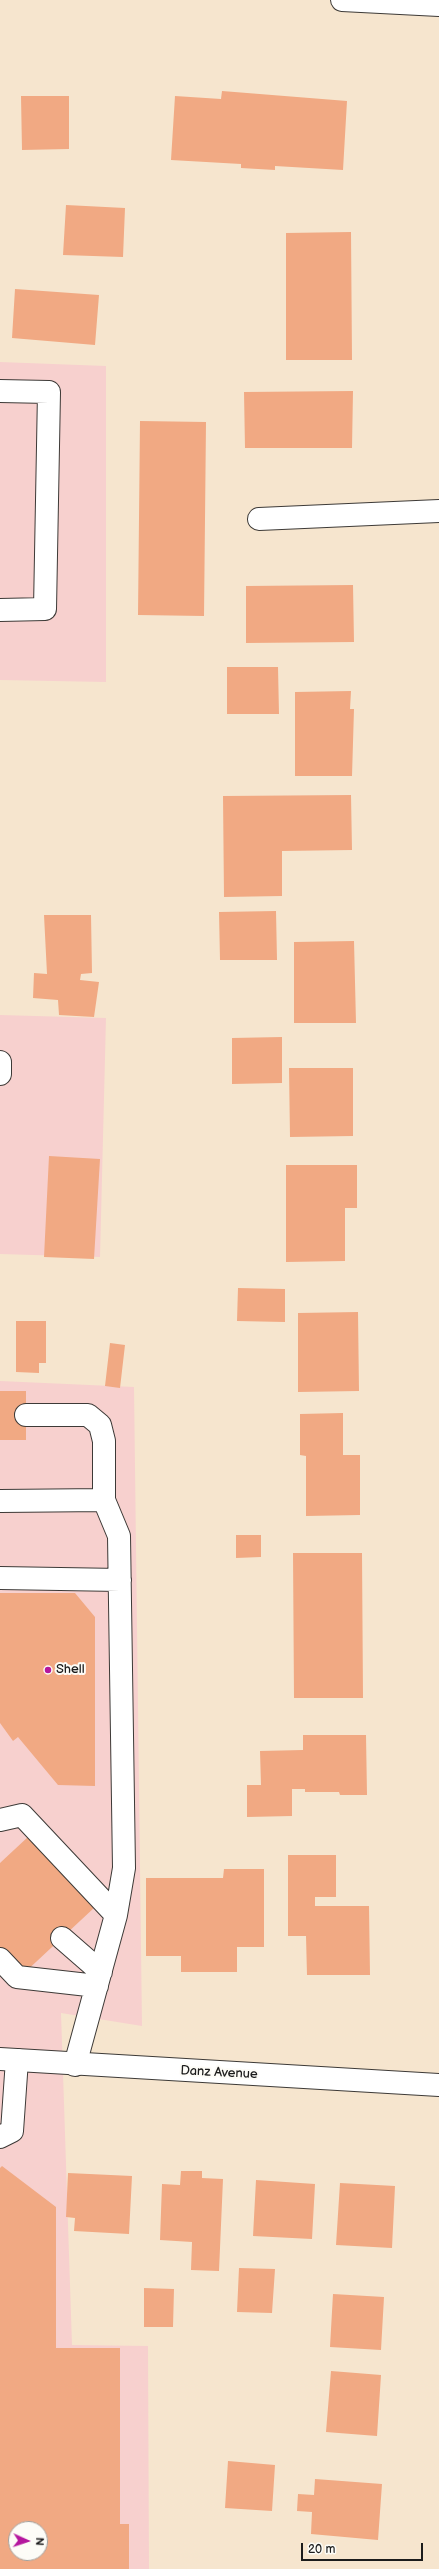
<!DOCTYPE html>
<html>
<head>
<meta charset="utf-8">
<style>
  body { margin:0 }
  #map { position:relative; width:439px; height:2569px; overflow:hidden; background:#f6e5ce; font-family:"Balsamiq Sans",sans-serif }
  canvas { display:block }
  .north { position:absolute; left:8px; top:2521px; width:40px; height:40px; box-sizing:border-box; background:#fdfcf7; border:1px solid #a3a29f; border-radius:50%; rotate:93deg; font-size:11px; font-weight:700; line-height:16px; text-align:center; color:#1c1c1c }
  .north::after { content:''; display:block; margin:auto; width:14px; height:18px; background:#b5179e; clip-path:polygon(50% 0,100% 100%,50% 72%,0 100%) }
  .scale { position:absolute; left:301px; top:2543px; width:122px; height:18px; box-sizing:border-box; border:2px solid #1c1c1c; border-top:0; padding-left:5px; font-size:12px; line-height:14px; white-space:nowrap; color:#1c1c1c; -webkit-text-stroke:3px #fdfcf7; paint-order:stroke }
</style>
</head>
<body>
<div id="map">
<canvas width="439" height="2569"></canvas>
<div class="north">N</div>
<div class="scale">20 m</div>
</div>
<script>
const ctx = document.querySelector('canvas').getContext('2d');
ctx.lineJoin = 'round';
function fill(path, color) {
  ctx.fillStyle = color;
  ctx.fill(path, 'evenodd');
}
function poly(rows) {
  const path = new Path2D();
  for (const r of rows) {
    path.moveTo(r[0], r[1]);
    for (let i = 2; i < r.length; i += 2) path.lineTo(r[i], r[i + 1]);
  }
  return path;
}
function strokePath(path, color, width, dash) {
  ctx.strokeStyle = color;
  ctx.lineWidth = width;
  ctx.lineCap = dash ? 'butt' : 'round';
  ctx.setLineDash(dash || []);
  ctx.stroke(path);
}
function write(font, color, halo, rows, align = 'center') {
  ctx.font = font + ' "Balsamiq Sans",sans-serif';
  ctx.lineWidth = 4;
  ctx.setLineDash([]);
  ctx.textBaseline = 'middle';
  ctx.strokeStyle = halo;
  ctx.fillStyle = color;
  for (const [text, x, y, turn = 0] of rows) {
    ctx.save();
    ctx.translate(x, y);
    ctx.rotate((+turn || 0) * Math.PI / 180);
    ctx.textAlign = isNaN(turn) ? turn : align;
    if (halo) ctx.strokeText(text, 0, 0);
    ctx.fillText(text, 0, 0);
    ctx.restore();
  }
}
fill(poly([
  [0,362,106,366,106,682,0,680],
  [0,1015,106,1018,100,1257,0,1254],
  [0,1381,134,1387,142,2026,61,2013,72,2345,148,2346,149,2569,0,2569],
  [16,2529,40,2529,40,2553,16,2553]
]), '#f7d0ce');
fill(poly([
  [222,91,347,101,343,170,275,166,275,170,241,168,241,164,171,160,175,96,221,99],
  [21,96,69,96,69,149,22,150],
  [66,205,125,208,123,257,63,255],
  [351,232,352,360,286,360,286,233],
  [15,289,99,295,95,345,12,338],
  [353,391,352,448,245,448,244,392],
  [140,421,206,422,204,616,138,615],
  [353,585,354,642,246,643,246,586],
  [227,667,278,667,279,714,227,714],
  [351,691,350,709,354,709,352,776,295,776,295,692],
  [351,795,352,850,282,851,282,896,224,897,223,796],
  [276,911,277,960,220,960,219,912],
  [44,915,91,915,92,973,81,974,80,980,99,982,94,1017,59,1015,58,1000,33,998,34,973,47,974],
  [354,941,356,1023,294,1023,294,942],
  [282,1037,282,1083,232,1084,232,1038],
  [289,1068,353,1068,353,1136,290,1137],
  [49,1156,100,1159,94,1259,44,1257],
  [286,1165,357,1165,357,1208,345,1208,345,1261,286,1262],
  [238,1288,285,1289,285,1322,237,1321],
  [358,1312,359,1391,298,1392,298,1313],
  [16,1321,46,1321,46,1363,39,1363,39,1373,16,1372],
  [110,1343,125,1345,120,1388,105,1386],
  [0,1391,26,1391,26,1440,0,1440],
  [343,1413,343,1455,360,1455,360,1515,306,1516,306,1456,300,1455,300,1414],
  [236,1535,261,1535,261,1557,236,1558],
  [293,1553,362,1553,363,1698,294,1698],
  [0,1593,75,1593,95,1617,95,1786,58,1785,18,1737,13,1741,0,1723],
  [303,1735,366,1735,367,1795,340,1795,339,1792,305,1792,305,1789,292,1789,292,1816,247,1817,247,1785,261,1785,260,1751,303,1750],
  [29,1836,95,1907,22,1975,0,1951,0,1863],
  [288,1855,336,1855,336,1897,315,1897,315,1906,369,1906,370,1975,307,1975,306,1936,288,1936],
  [224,1869,264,1869,264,1947,237,1947,237,1972,181,1972,181,1956,146,1956,146,1878,223,1878],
  [2,2166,56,2207,56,2348,120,2348,120,2524,129,2524,129,2569,0,2569,0,2168],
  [16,2529,40,2529,40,2553,16,2553],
  [181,2171,202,2171,202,2178,223,2179,219,2271,191,2270,192,2242,160,2240,162,2184,180,2185],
  [68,2173,132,2176,129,2234,74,2231,75,2218,66,2217],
  [256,2180,315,2184,312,2239,253,2236],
  [340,2183,395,2186,392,2248,336,2245],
  [239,2268,275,2269,272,2313,237,2312],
  [144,2288,174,2289,173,2327,144,2327],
  [333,2294,384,2297,381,2350,330,2347],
  [331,2371,381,2375,377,2436,326,2432],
  [228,2461,275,2465,272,2511,225,2508],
  [315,2479,382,2484,378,2540,311,2534,312,2512,297,2511,298,2494,314,2495]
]), '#f1a983');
const service = poly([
  [0,391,49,392,45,609,0,610],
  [259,519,439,511],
  [0,1062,0,1074],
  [26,1415,88,1415,100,1425,104,1441,104,1500,119,1536,124,1868,116,1915,75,2065],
  [0,1501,104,1500],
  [0,1578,120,1580],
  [0,1820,22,1815,116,1915],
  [62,1938,101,1972],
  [0,1959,17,1977,97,1986],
  [0,2137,12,2131,17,2060]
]);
const minor = poly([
  [342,0,439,5]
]);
const tertiary = poly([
  [0,2059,439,2085]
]);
strokePath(service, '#3d3a37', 24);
strokePath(minor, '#3d3a37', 24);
strokePath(tertiary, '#3d3a37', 24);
strokePath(service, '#fff', 22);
strokePath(minor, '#fff', 22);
strokePath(tertiary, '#fff', 22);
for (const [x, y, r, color] of [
  [48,1670,4,"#b5179e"]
]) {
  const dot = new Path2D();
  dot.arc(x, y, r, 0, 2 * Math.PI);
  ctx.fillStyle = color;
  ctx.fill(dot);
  strokePath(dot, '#fdfcf7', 1.5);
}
write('13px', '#1c1c1c', '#fdfcf7', [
  ["Shell",56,1670]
], 'left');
write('13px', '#1c1c1c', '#fdfcf7', [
  ["Danz Avenue",219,2073,3]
]);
</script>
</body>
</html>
